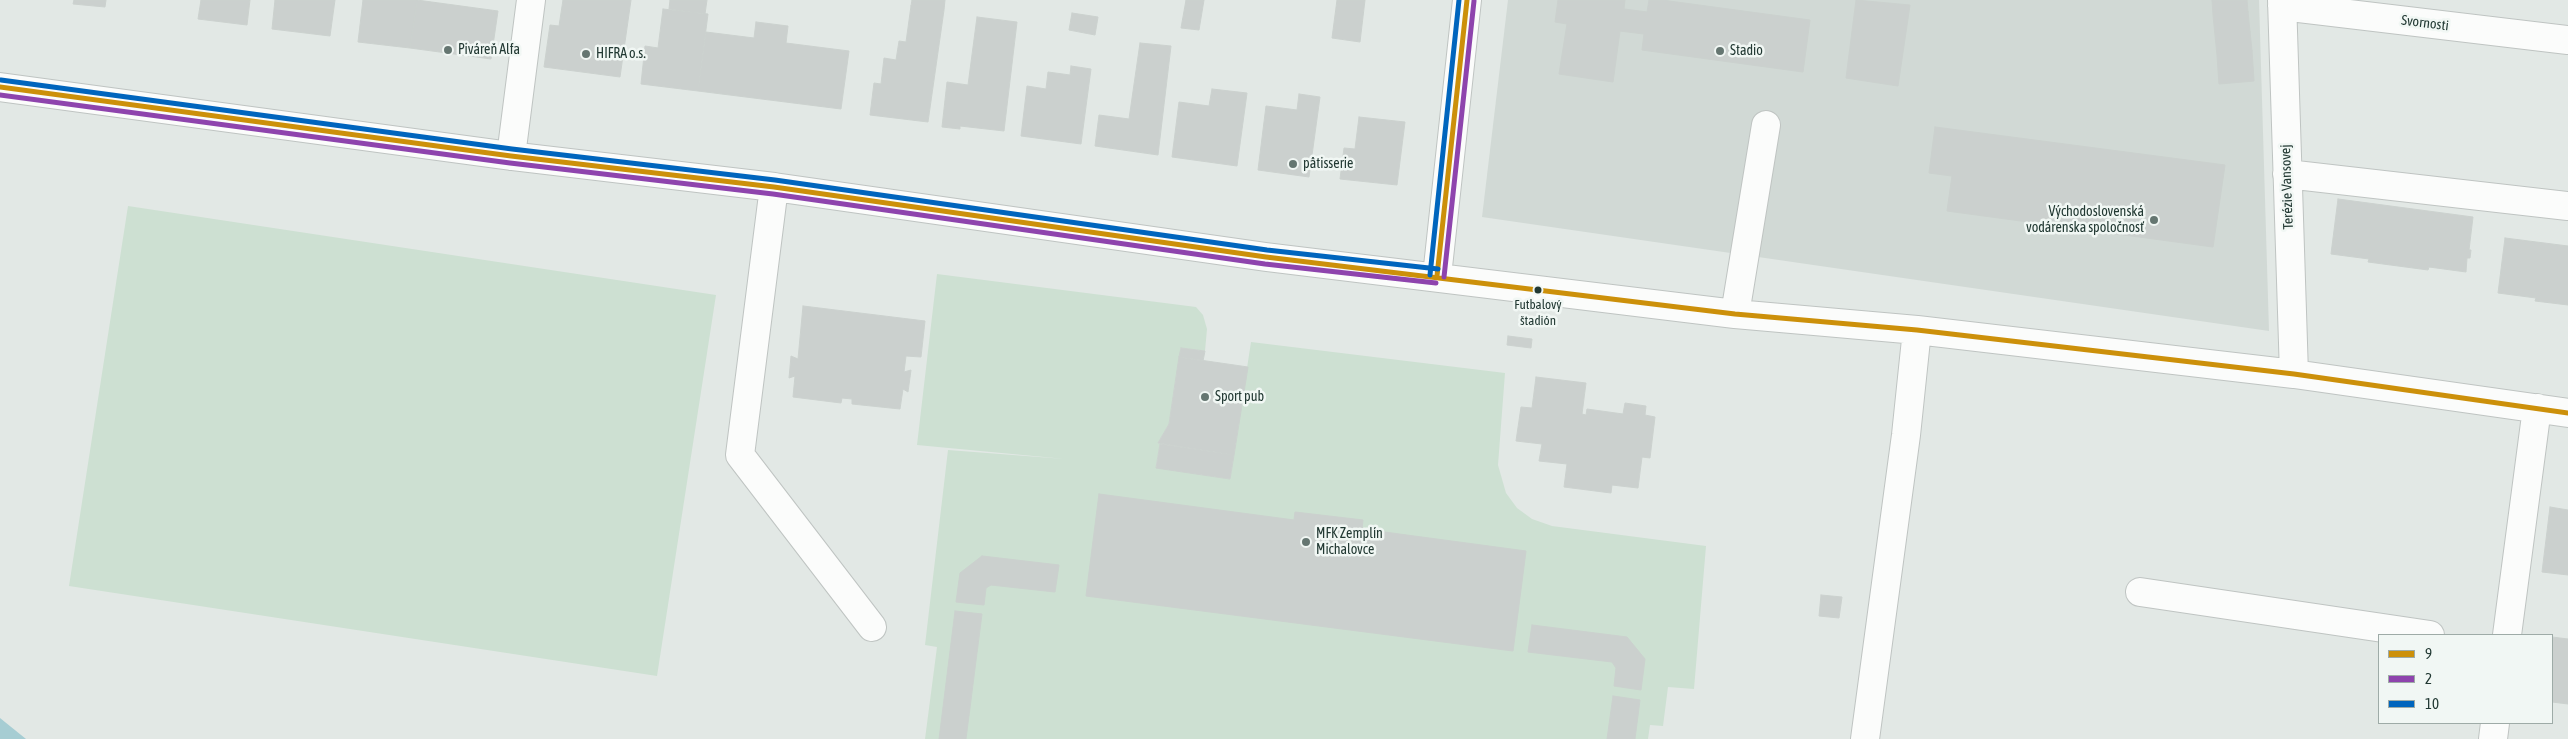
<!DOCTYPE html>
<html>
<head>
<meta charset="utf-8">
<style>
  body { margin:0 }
  #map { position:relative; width:2568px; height:739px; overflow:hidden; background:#e2e8e5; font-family:"Asap Condensed",sans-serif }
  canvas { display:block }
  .legend { position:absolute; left:2378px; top:634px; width:175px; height:90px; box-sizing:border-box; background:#f1f7f4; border:1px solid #9eaba7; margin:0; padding:6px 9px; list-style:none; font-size:15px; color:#223933 }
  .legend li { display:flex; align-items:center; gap:10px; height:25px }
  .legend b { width:25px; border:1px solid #9eaba7 }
</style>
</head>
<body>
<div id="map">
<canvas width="2568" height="739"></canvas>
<ul class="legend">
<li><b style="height:6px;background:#cc900a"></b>9</li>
<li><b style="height:6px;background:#8e44ad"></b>2</li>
<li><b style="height:6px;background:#0065bd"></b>10</li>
</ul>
</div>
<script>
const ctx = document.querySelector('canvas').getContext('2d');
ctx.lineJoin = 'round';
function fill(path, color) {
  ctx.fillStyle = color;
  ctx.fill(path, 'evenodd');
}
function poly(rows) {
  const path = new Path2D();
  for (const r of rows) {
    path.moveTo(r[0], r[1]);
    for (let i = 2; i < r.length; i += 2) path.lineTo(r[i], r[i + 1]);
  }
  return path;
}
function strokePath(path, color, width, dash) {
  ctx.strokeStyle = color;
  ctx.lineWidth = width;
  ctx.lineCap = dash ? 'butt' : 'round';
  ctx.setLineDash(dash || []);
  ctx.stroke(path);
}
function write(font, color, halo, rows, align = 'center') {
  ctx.font = font + ' "Asap Condensed",sans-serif';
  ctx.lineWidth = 5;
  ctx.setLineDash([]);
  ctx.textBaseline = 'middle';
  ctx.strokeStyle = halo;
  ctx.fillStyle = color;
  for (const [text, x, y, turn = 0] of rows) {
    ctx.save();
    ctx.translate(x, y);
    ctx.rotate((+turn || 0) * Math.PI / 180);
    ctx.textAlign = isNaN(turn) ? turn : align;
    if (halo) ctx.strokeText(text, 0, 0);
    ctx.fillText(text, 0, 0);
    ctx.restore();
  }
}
fill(poly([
  [1508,0,2259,0,2269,331,1482,217]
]), '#d1d9d5');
fill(poly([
  [128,206,716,295,657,676,69,586],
  [937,274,1196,307,1203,315,1207,329,1205,351,1181,348,1169,424,1158,443,1160,444,1156,467,1230,479,1251,342,1505,373,1498,465,1506,493,1517,508,1532,519,1552,526,1706,546,1694,689,1668,687,1663,726,1650,725,1648,739,925,739,937,647,925,645,948,450,1065,459,917,445]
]), '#cde0d2');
fill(poly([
  [0,718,26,739,0,739]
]), '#a6cdd3');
const building = poly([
  [74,0,106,0,105,7,73,4,74,0],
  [201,0,250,0,247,25,198,19,201,0],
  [275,0,335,0,330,36,272,29,275,0],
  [363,0,417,0,410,48,358,42,363,0],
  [417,0,498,11,491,59,410,48,417,0],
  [563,0,631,0,620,77,544,67,550,25,559,26,563,0],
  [670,0,707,0,705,14,669,9,670,0],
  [912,0,945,0,944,10,911,6,912,0],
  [1186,0,1204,0,1199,30,1181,28,1186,0],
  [1337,0,1365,0,1360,42,1332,38,1337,0],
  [1558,0,1625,0,1624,9,1647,12,1649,0,1662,0,1810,20,1803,72,1642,50,1644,34,1620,31,1613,82,1559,74,1567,24,1555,22,1558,0],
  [1856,0,1910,5,1898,86,1846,78,1856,0],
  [2212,0,2247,0,2248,12,2213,15,2212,0],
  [911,6,944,10,928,122,870,115,874,83,881,84,884,58,896,60,899,41,906,42,911,6],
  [663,9,708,14,698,91,641,84,645,46,658,48,663,9],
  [2248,12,2250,32,2215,35,2213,15,2248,12],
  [1072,13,1098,17,1095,35,1069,30,1072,13],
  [977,17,1017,22,1004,131,960,126,960,129,942,127,947,82,968,85,977,17],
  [756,22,788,26,786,43,849,51,841,109,698,91,706,32,754,38,756,22],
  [2250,32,2252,51,2217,55,2215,35,2250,32],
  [1140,43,1171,46,1158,155,1095,146,1099,115,1129,119,1140,43],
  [2252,51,2254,81,2219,84,2217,55,2252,51],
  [1071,66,1091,69,1081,144,1021,136,1027,86,1046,89,1048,72,1070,75,1071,66],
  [1212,89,1247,93,1237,166,1172,157,1179,102,1209,106,1212,89],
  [1299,94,1320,97,1309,177,1258,170,1266,106,1297,110,1299,94],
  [1359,117,1405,122,1397,185,1340,179,1344,148,1355,149,1359,117],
  [1935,127,2225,165,2213,247,1947,211,1952,176,1929,173,1935,127],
  [2338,199,2473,217,2469,250,2471,250,2470,258,2467,258,2466,272,2429,267,2428,270,2368,262,2369,259,2331,254,2338,199],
  [2505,238,2568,246,2568,305,2535,301,2536,298,2498,293,2505,238],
  [803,306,925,321,921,357,906,356,904,372,911,370,908,392,903,389,900,409,852,404,852,399,842,398,841,403,793,397,795,376,789,378,791,356,798,359,803,306],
  [1508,336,1532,339,1531,348,1507,345,1508,336],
  [1181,348,1205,351,1203,361,1179,357,1181,348],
  [1179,357,1248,367,1234,455,1158,443,1169,424,1179,357],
  [1536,377,1586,383,1582,414,1586,415,1587,409,1623,414,1625,403,1646,406,1645,415,1655,417,1650,458,1642,457,1638,488,1612,485,1611,493,1564,487,1567,464,1539,461,1542,444,1516,441,1521,407,1532,408,1536,377],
  [1160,444,1234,455,1230,479,1156,468,1160,444],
  [1099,494,1294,520,1295,512,1363,520,1362,529,1526,551,1513,651,1086,596,1099,494],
  [2550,507,2568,510,2568,575,2542,572,2550,507],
  [982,556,1059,565,1055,592,991,585,986,588,984,605,956,602,960,573,982,556],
  [1821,595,1842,597,1839,618,1819,616,1821,595],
  [955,611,982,614,966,739,939,739,955,611],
  [1532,625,1627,637,1645,659,1641,690,1614,686,1616,668,1612,662,1528,652,1532,625],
  [2552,637,2568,639,2568,704,2552,702,2552,637],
  [1613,696,1640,700,1635,739,1607,739,1613,696]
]);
fill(building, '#cbd0ce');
strokePath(building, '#cbd1ce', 1);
const minor = poly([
  [2282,0,2294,374],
  [2282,6,2568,40],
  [0,87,511,156,774,187,1266,257,1735,314,1917,330,2294,374,2568,413],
  [511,156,531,0],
  [2287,174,2568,206],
  [774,187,740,455,872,627],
  [1437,276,1467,0],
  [1735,314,1766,125],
  [2140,592,2430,635],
  [2507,635,2537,408],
  [1865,739,1906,435,1917,330],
  [2493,739,2495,723]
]);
strokePath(minor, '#bfc4c2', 30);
strokePath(minor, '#fbfcfb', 28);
strokePath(poly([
  [0,87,511,156,774,187,1266,257,1735,314,1917,330,2294,374,2568,413],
  [1437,276,1467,0]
]), '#cc900a', 5);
strokePath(poly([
  [0,95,510,163,773,194,1265,264,1436,283],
  [1444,277,1474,1]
]), '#8e44ad', 5);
strokePath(poly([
  [1,80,512,149,775,180,1267,250,1438,269],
  [1430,275,1459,0]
]), '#0065bd', 5);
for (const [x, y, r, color] of [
  [448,50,5,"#657671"],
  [1720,51,5,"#657671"],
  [586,54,5,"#657671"],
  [1293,164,5,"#657671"],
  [2154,220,5,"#657671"],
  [1538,290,4.5,"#223933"],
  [1205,397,5,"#657671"],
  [1306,542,5,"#657671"]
]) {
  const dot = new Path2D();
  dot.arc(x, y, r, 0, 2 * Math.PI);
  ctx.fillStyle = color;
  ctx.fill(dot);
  strokePath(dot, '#f1f7f4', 2);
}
write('13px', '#223933', '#f1f7f4', [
  ["Futbalový",1538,305],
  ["štadión",1538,321]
]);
write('14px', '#223933', '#f1f7f4', [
  ["Svornosti",2425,23,7],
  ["Terézie Vansovej",2287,187,-92]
]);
write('14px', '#223933', '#f1f7f4', [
  ["Piváreň Alfa",458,50],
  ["Stadio",1730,51],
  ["HIFRA o.s.",596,54],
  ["pâtisserie",1303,164],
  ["Východoslovenská",2144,212,"right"],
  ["vodárenska spoločnosť",2144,228,"right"],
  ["Sport pub",1215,397],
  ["MFK Zemplín",1316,534],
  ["Michalovce",1316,550]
], 'left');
</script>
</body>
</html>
